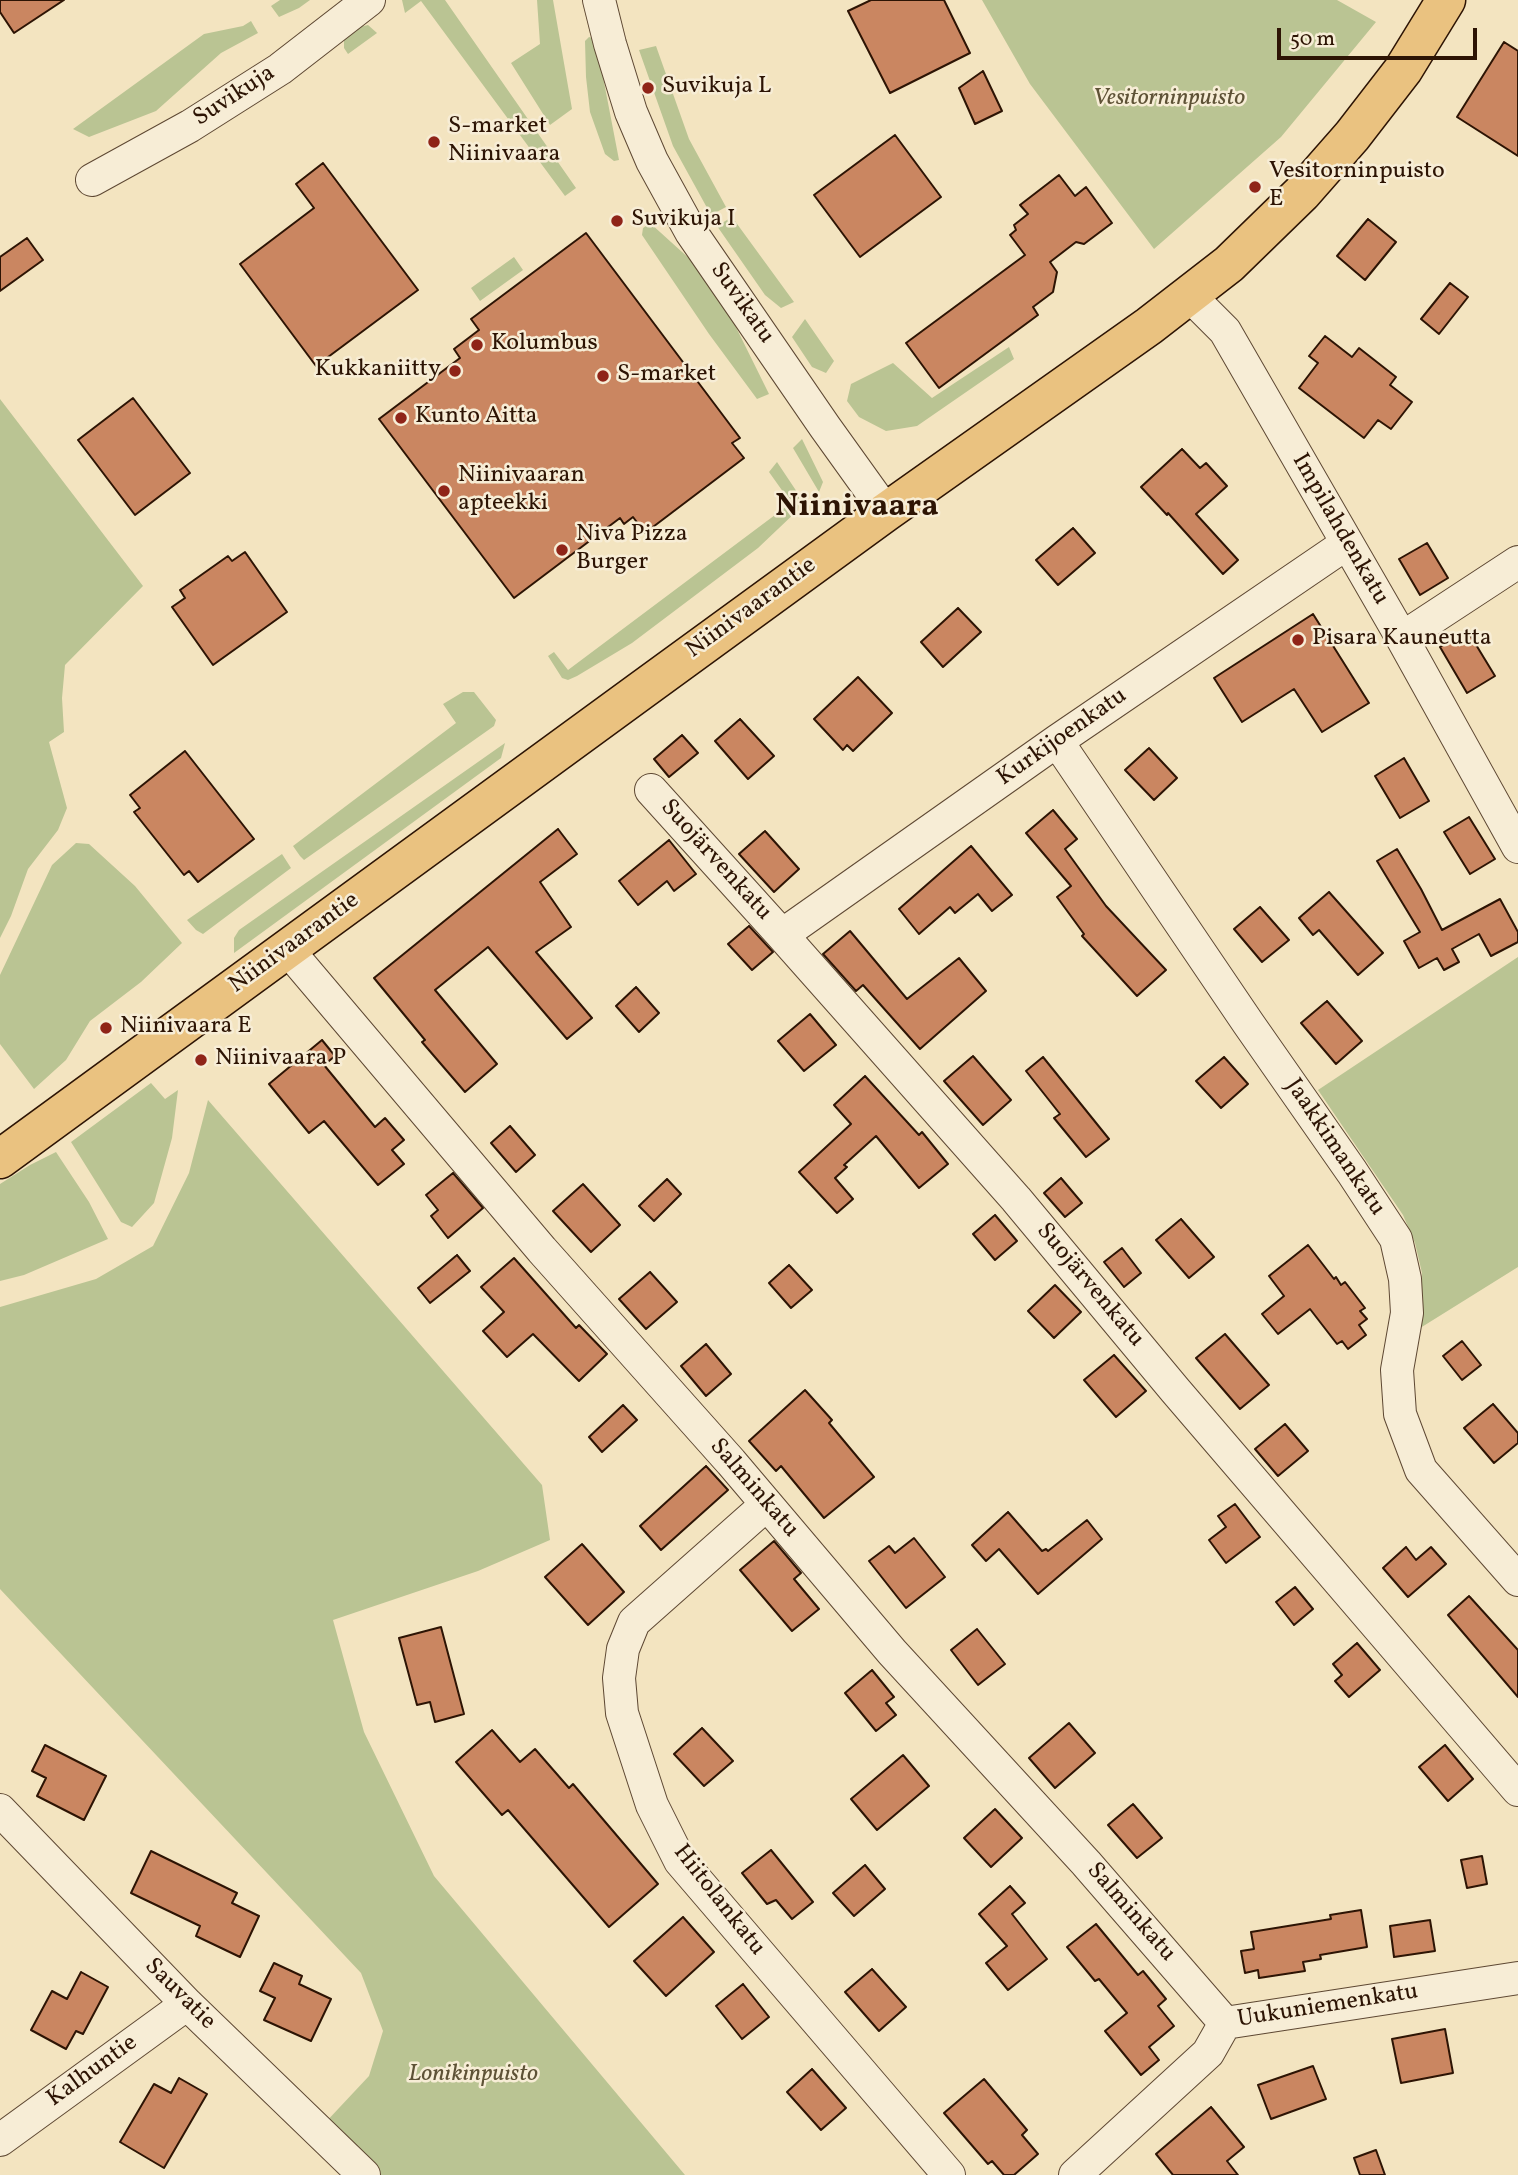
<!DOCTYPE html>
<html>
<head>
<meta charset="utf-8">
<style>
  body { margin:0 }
  #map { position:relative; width:1518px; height:2175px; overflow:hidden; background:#f3e4c0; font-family:Vollkorn,serif }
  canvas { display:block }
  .scale { position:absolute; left:1277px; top:28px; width:200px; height:32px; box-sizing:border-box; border:4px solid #2d1404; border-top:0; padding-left:9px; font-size:21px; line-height:24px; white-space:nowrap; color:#2d1404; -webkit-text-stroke:5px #f7edd6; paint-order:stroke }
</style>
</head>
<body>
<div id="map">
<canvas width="1518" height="2175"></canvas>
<div class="scale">50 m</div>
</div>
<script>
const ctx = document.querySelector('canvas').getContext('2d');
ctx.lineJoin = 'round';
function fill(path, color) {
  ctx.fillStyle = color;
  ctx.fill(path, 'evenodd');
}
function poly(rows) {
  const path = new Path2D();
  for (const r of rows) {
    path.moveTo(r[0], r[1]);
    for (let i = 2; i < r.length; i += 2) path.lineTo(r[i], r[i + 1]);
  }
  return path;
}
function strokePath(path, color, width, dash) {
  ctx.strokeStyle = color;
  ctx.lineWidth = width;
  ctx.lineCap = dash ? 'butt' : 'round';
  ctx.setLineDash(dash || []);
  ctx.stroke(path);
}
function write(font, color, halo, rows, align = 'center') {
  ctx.font = font + ' Vollkorn,serif';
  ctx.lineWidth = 5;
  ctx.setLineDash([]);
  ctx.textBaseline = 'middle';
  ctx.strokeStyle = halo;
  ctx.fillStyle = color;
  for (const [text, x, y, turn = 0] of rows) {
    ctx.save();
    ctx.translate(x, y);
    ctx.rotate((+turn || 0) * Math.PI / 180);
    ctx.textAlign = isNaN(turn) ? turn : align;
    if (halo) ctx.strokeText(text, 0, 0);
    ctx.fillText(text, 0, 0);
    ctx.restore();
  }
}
fill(poly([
  [280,0,310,0,299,8,279,17,271,6],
  [402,0,445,0,576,188,565,196,421,1,405,13],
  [537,0,553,0,572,109,550,125,511,63,540,44],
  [982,0,1337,0,1376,22,1281,137,1154,249,1030,84],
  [251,21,258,33,221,53,156,111,89,137,73,129,204,34,243,26],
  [368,25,377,33,348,54,344,48,344,38,355,28],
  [589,37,593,38,598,51,619,160,614,161,605,154,590,112,586,77,585,41],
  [656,46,689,139,726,207,711,215,673,146,639,50],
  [732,217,794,302,781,308,765,295,717,226],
  [650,223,692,261,724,303,769,394,757,399,709,334,642,235,643,228],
  [514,257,523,270,480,301,471,288],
  [805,319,834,361,826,373,812,367,792,337],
  [1009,347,1014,359,917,426,886,431,859,417,847,401,851,384,893,363,932,398],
  [0,399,143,586,65,665,62,698,64,732,49,742,67,808,58,830,28,869,11,916,0,938],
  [802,439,823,482,819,492,793,448],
  [777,462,799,495,798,510,758,548,632,643,577,676,568,680,562,678,548,656,554,652,568,670,791,503,769,472],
  [463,692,474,692,496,720,494,726,304,860,300,856,293,846,456,723,443,704],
  [505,743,501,758,234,953,234,938,239,930],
  [76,843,89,844,135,886,182,943,141,982,90,1021,66,1060,34,1089,0,1044,0,975,52,865],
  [282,854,291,868,203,934,196,930,187,920],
  [1518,957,1518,1267,1417,1330,1422,1299,1422,1273,1415,1243,1403,1215,1318,1090],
  [151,1083,165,1099,178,1090,172,1138,154,1203,132,1227,121,1222,71,1142],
  [208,1100,542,1485,550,1540,478,1571,333,1620,364,1732,434,1876,685,2175,375,2175,324,2124,369,2076,383,2031,361,1973,0,1589,0,1307,96,1279,153,1246,189,1173],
  [56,1152,89,1202,108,1239,24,1275,0,1281,0,1184,30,1165]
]), '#bac493');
const building = poly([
  [0,0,64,0,14,33,0,12,0,0],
  [871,0,944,0,970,53,890,93,848,11,871,0],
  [1504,42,1518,51,1518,156,1457,117,1504,42],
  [983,71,1002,111,975,124,959,88,983,71],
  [895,135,941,197,860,257,814,195,895,135],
  [323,163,418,290,316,366,240,264,314,208,296,184,323,163],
  [1059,175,1075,196,1086,187,1112,223,1084,244,1076,242,1050,262,1057,272,1053,292,1033,307,1038,315,939,388,906,343,1025,255,1010,235,1016,230,1014,225,1028,214,1020,205,1059,175],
  [1368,219,1396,242,1365,280,1337,256,1368,219],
  [586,233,740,438,732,443,744,458,645,533,633,517,624,524,620,518,514,598,379,419,460,358,454,349,479,330,471,319,586,233],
  [27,238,43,260,0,291,0,257,27,238],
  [1450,283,1468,297,1439,334,1421,319,1450,283],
  [1325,336,1352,357,1359,348,1396,377,1390,385,1412,402,1391,429,1378,420,1364,438,1299,388,1318,363,1309,356,1325,336],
  [133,398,190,473,135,515,78,440,133,398],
  [1182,449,1200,468,1206,463,1227,486,1196,514,1238,560,1223,574,1168,513,1167,515,1141,487,1182,449],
  [1073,528,1095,553,1058,585,1036,560,1073,528],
  [1427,543,1448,578,1420,595,1399,559,1427,543],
  [245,552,287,612,213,665,172,607,185,598,180,590,228,556,232,561,245,552],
  [958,608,981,632,943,667,921,642,958,608],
  [1313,614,1369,703,1322,732,1294,689,1242,722,1214,678,1313,614],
  [1467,630,1495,676,1467,693,1440,647,1467,630],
  [858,677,892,713,853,751,847,745,843,750,814,719,858,677],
  [740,719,774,756,748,779,715,741,740,719],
  [682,735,698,753,669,777,654,759,682,735],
  [1149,748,1177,778,1154,800,1125,770,1149,748],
  [185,751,254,839,198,882,189,871,184,875,134,812,140,808,130,795,185,751],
  [1404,758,1429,801,1400,818,1375,776,1404,758],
  [1053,810,1077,839,1065,849,1106,906,1166,970,1137,996,1082,936,1084,934,1057,897,1071,886,1026,833,1053,810],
  [1469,817,1495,859,1470,874,1444,832,1469,817],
  [558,829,577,854,540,882,571,927,536,952,592,1018,567,1039,488,947,435,990,497,1064,465,1092,422,1042,425,1040,374,978,558,829],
  [765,831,799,869,774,892,739,854,765,831],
  [669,840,696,874,674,891,667,881,638,905,619,881,669,840],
  [971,846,1012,895,992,911,978,894,955,913,950,907,919,934,899,909,971,846],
  [1397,849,1421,889,1442,930,1500,899,1518,932,1518,942,1491,956,1479,934,1452,949,1459,962,1444,970,1437,958,1419,968,1404,941,1420,932,1377,861,1397,849],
  [1329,892,1383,953,1358,975,1319,930,1313,935,1299,918,1329,892],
  [1260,907,1289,940,1262,962,1234,929,1260,907],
  [749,926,773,952,752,970,728,944,749,926],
  [850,931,907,999,959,958,986,991,920,1049,863,985,856,991,823,954,850,931],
  [636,987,659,1013,639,1032,616,1006,636,987],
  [1327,1001,1362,1041,1336,1064,1301,1023,1327,1001],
  [810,1014,836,1045,804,1071,778,1041,810,1014],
  [322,1040,335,1056,324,1065,375,1127,385,1118,404,1140,392,1150,404,1164,378,1185,324,1121,309,1133,269,1084,322,1040],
  [973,1056,1011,1100,983,1125,944,1081,973,1056],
  [1043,1057,1109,1139,1086,1157,1054,1118,1060,1114,1026,1071,1043,1057],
  [1224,1057,1248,1084,1221,1108,1196,1081,1224,1057],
  [865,1076,919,1135,922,1132,948,1164,919,1188,876,1136,844,1165,847,1167,835,1178,853,1199,837,1213,799,1172,851,1124,834,1105,865,1076],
  [510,1126,535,1155,516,1172,491,1143,510,1126],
  [453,1173,483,1208,448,1238,431,1216,438,1210,426,1195,453,1173],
  [1061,1178,1082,1203,1065,1217,1044,1193,1061,1178],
  [667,1179,681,1194,654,1221,639,1206,667,1179],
  [583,1184,620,1225,591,1252,553,1211,583,1184],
  [995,1215,1017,1241,995,1260,973,1234,995,1215],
  [1181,1219,1214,1257,1189,1278,1156,1240,1181,1219],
  [1308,1245,1334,1279,1336,1277,1341,1285,1345,1282,1365,1308,1360,1311,1367,1319,1359,1325,1366,1335,1348,1349,1342,1341,1337,1344,1310,1309,1278,1334,1262,1314,1284,1296,1269,1276,1308,1245],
  [1122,1248,1141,1273,1124,1287,1104,1262,1122,1248],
  [457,1255,470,1271,430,1303,418,1288,457,1255],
  [514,1258,576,1328,579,1325,607,1354,579,1381,533,1334,507,1357,483,1331,504,1312,481,1287,514,1258],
  [789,1265,812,1290,791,1308,769,1283,789,1265],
  [650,1272,677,1302,646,1329,619,1299,650,1272],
  [1055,1285,1081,1312,1054,1338,1028,1311,1055,1285],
  [1225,1334,1269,1385,1240,1409,1196,1358,1225,1334],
  [1462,1341,1481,1365,1462,1380,1443,1356,1462,1341],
  [706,1344,731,1374,706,1396,681,1366,706,1344],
  [1114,1355,1146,1391,1116,1417,1084,1380,1114,1355],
  [805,1390,832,1420,829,1423,874,1477,824,1518,781,1466,776,1471,749,1441,805,1390],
  [1493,1404,1518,1433,1518,1443,1494,1463,1464,1428,1493,1404],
  [623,1405,637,1420,602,1452,589,1437,623,1405],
  [1285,1424,1308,1451,1278,1476,1255,1449,1285,1424],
  [706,1466,728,1490,661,1550,640,1526,706,1466],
  [1235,1504,1260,1537,1226,1563,1209,1540,1226,1527,1218,1516,1235,1504],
  [1008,1512,1042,1551,1046,1549,1048,1551,1087,1520,1102,1539,1038,1594,999,1549,986,1561,972,1545,1008,1512],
  [914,1538,945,1577,906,1608,869,1561,889,1546,895,1553,914,1538],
  [774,1541,801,1573,794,1579,819,1609,792,1631,740,1570,774,1541],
  [582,1544,624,1592,588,1625,545,1577,582,1544],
  [1406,1547,1416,1560,1431,1547,1446,1564,1408,1597,1383,1568,1406,1547],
  [1295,1587,1313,1609,1294,1625,1276,1602,1295,1587],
  [1469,1596,1518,1650,1518,1697,1448,1615,1469,1596],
  [441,1627,464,1714,435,1722,430,1702,417,1705,399,1638,441,1627],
  [977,1629,1005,1664,978,1685,951,1650,977,1629],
  [1357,1643,1380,1670,1349,1697,1335,1681,1342,1675,1333,1664,1357,1643],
  [872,1670,894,1697,886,1703,896,1715,876,1731,845,1693,872,1670],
  [1069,1723,1095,1753,1055,1788,1029,1758,1069,1723],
  [702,1728,733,1761,704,1786,674,1754,702,1728],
  [492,1730,520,1762,535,1749,569,1788,573,1784,658,1884,609,1927,508,1810,502,1815,456,1762,492,1730],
  [45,1745,106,1776,84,1820,37,1796,46,1778,32,1771,45,1745],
  [1445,1745,1473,1779,1448,1801,1419,1767,1445,1745],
  [903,1755,929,1786,877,1830,851,1799,903,1755],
  [1133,1804,1162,1838,1137,1858,1108,1825,1133,1804],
  [995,1809,1022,1838,991,1867,964,1838,995,1809],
  [771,1850,813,1902,792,1919,776,1900,767,1904,742,1873,771,1850],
  [151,1851,237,1893,232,1903,259,1916,240,1957,196,1936,200,1926,131,1893,151,1851],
  [1482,1856,1487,1884,1467,1888,1461,1860,1482,1856],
  [865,1865,885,1889,854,1916,833,1893,865,1865],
  [1010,1886,1025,1903,1012,1914,1047,1959,1008,1990,986,1963,1007,1946,979,1914,1010,1886],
  [1361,1910,1367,1947,1320,1955,1321,1959,1303,1962,1305,1971,1259,1978,1258,1970,1245,1973,1241,1951,1254,1949,1251,1932,1331,1919,1330,1915,1361,1910],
  [683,1917,714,1952,666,1996,634,1961,683,1917],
  [1430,1920,1435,1951,1394,1957,1390,1926,1430,1920],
  [1096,1924,1138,1975,1143,1971,1166,1999,1158,2006,1174,2026,1149,2047,1159,2060,1141,2075,1105,2031,1127,2013,1099,1979,1095,1981,1067,1947,1096,1924],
  [274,1963,302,1976,299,1984,331,1999,311,2041,264,2020,275,1998,260,1991,274,1963],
  [872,1969,906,2007,879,2031,845,1992,872,1969],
  [81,1972,108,1987,83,2034,76,2031,66,2049,31,2030,52,1991,67,1999,81,1972],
  [743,1984,769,2017,742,2039,716,2006,743,1984],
  [1445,2029,1453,2073,1401,2083,1392,2039,1445,2029],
  [1313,2066,1326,2099,1271,2119,1258,2085,1313,2066],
  [812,2069,846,2108,821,2130,787,2092,812,2069],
  [179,2078,207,2094,164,2168,120,2142,154,2084,171,2093,179,2078],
  [984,2079,1027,2130,1022,2135,1038,2154,1014,2175,1004,2175,992,2161,988,2164,944,2113,984,2079],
  [1211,2107,1244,2147,1227,2161,1238,2175,1173,2175,1156,2154,1211,2107],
  [1376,2150,1385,2175,1360,2175,1354,2158,1376,2150]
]);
fill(building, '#ca8661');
strokePath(building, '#2d1404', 2);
const minor = poly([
  [599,0,610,44,631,112,652,161,691,232,825,427,886,512],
  [92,180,190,126,280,69,369,0],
  [1189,295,1225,331,1402,638,1518,847],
  [1402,638,1518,562],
  [1057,741,1248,1023,1352,1172,1396,1239,1405,1279,1407,1313,1397,1370,1400,1414,1421,1470,1518,1580],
  [651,790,782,935,1016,1199,1175,1390,1518,1790],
  [782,935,1057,741,1346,544],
  [288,950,542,1250,731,1462,892,1652,1086,1863,1225,2023],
  [766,1505,634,1622,623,1649,619,1678,622,1713,652,1805,680,1861,949,2175],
  [0,1810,187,2004,364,2175],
  [0,2140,187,2004],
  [1075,2175,1208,2053,1225,2023,1518,1978]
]);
const major = poly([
  [0,1159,639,692,886,512,1149,326,1229,264,1302,193,1352,136,1403,70,1446,0]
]);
strokePath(minor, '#5e4833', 34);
strokePath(major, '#2d1404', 41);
strokePath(minor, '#f7edd6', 32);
strokePath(major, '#eac280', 38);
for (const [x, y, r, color] of [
  [648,88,7,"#8f2418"],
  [434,142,7,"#8f2418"],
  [1255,187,7,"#8f2418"],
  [617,221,7,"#8f2418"],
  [477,345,7,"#8f2418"],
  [455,371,7,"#8f2418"],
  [603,376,7,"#8f2418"],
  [401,418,7,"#8f2418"],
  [444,491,7,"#8f2418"],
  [562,550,7,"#8f2418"],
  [1298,640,7,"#8f2418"],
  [106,1028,7,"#8f2418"],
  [201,1060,7,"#8f2418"]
]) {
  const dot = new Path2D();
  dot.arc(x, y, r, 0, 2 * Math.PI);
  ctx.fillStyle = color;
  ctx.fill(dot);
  strokePath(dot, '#f7edd6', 2.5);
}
write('24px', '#2d1404', '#f7edd6', [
  ["Suvikuja L",662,88],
  ["S-market",448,128],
  ["Niinivaara",448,156],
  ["Vesitorninpuisto",1269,173],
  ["E",1269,201],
  ["Suvikuja I",631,221],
  ["Kolumbus",491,345],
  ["Kukkaniitty",441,371,"right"],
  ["S-market",617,376],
  ["Kunto Aitta",415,418],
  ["Niinivaaran",458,477],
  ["apteekki",458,505],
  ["Niva Pizza",576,536],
  ["Burger",576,564],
  ["Pisara Kauneutta",1312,640],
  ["Niinivaara E",120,1028],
  ["Niinivaara P",215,1060]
], 'left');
write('24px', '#2d1404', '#f7edd6', [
  ["Suvikuja",235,97,-33],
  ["Suvikatu",741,304,55],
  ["Impilahdenkatu",1339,530,60],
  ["Niinivaarantie",752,609,-36],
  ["Kurkijoenkatu",1063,738,-35],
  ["Suojärvenkatu",715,861,48],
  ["Niinivaarantie",295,944,-36],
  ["Jaakkimankatu",1334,1148,56],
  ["Suojärvenkatu",1089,1286,50],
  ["Salminkatu",753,1489,49],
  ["Hiitolankatu",718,1901,52],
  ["Salminkatu",1130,1913,49],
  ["Sauvatie",179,1995,45],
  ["Uukuniemenkatu",1328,2007,-9],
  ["Kalhuntie",93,2072,-36]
]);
write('italic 24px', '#5e5236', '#f7edd6', [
  ["Vesitorninpuisto",1169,100],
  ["Lonikinpuisto",473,2076]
]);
write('bold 32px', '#2d1404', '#f7edd6', [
  ["Niinivaara",857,509]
]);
</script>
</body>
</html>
